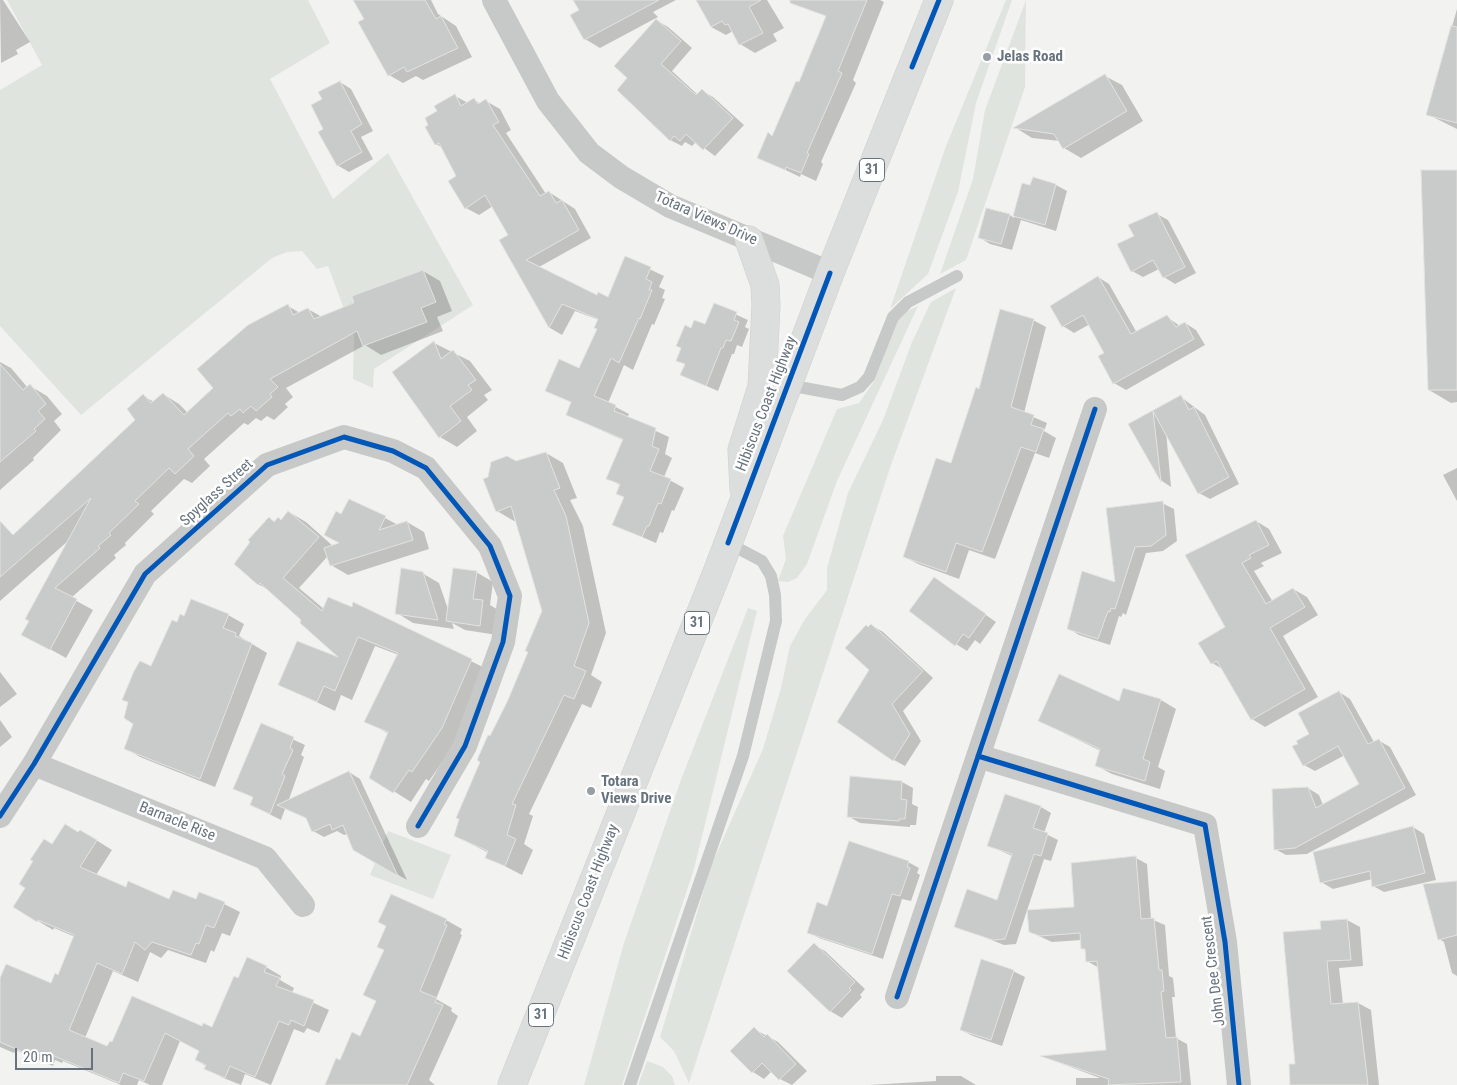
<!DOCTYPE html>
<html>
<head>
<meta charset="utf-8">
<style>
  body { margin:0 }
  #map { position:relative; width:1457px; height:1085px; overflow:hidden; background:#f2f2f1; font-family:"Roboto Condensed",sans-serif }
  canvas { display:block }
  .scale { position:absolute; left:15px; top:1048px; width:78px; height:22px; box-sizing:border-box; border:2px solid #66727d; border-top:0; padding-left:6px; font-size:15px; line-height:18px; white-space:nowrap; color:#66727d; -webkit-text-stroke:4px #fff; paint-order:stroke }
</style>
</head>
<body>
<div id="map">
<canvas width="1457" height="1085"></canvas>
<div class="scale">20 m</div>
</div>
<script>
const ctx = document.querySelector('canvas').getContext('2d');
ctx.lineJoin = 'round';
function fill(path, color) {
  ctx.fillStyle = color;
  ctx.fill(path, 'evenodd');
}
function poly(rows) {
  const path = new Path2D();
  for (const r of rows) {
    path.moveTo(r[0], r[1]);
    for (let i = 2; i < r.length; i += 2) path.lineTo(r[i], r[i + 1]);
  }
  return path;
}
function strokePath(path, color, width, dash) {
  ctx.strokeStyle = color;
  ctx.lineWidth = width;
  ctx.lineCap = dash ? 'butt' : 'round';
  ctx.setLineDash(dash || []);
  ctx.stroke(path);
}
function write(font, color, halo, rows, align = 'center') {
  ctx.font = font + ' "Roboto Condensed",sans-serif';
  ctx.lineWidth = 5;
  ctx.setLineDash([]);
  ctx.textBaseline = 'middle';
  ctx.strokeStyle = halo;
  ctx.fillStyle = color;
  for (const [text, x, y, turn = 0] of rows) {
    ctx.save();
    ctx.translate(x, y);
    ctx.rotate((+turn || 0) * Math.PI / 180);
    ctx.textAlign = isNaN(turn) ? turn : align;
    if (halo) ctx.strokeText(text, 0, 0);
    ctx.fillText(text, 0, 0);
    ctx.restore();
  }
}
fill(poly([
  [7,0,308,0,330,43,270,79,333,199,388,153,473,305,374,369,373,388,353,379,354,336,328,266,317,269,302,251,287,252,272,258,81,415,0,326,0,90,42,65],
  [1006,0,1012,0,976,103,958,192,928,274,890,309,946,146],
  [1026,0,1025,87,966,260,940,274,973,179,985,110],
  [956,288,891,465,689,1083,674,1051,660,1037,711,866,763,749,781,688,790,646,805,619,827,590,827,568,848,493,883,420,912,342,931,302],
  [918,306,837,481,807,564,797,578,788,582,778,581,786,559,783,536,837,409,859,403,873,383,899,315],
  [748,608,757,611,694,869,622,1085,584,1085,624,943,682,777],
  [388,831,451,855,433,899,370,875],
  [647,1061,663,1067,672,1076,675,1085,638,1085]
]), '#e0e4df');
fill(poly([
  [0,0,3,0,30,42,16,50,18,54,1,63],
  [355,0,431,0,438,14,456,26,472,57,423,80,416,76,403,83,389,75],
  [575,0,676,0,653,12,658,17,600,48,585,39,581,11],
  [698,0,767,0,784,28,773,34,777,41,755,53,740,44,733,31,726,35,711,27],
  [827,0,880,0,884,2,853,80,856,83,821,162,823,164,816,181,801,174,800,177,759,157,774,137,800,84,827,16],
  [1457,9,1457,129,1427,114],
  [656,20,668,27,692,48,672,71,698,95,702,91,713,97,744,125,715,156,696,142,692,146,685,142,682,146,670,140,629,78],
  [1105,76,1122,85,1143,121,1081,158,1064,148,1060,141,1032,138,1016,128],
  [340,82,351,89,373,131,361,137,373,159,349,172,337,165,325,130,324,100],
  [455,96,468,103,474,100,481,104,486,101,500,109,511,130,506,133,546,194,549,192,575,209,591,238,539,267,597,296,609,299,626,258,664,276,659,287,665,290,662,298,665,299,654,325,652,324,633,370,624,365,608,403,629,414,627,418,669,437,665,454,672,458,664,477,684,488,674,511,672,510,663,533,660,532,656,543,614,525,625,498,617,493,621,486,608,478,623,440,567,415,572,403,547,390,580,370,598,329,599,320,575,311,562,335,550,328,500,241,510,235,493,206,479,215,466,208,458,177,443,148,436,144,439,111],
  [1457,171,1457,402,1451,403,1429,390],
  [1034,178,1056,185,1067,191,1056,231,1021,220,1012,250,990,244,979,237,1010,215,1014,218,1023,184,1031,187],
  [1157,214,1168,220,1196,273,1175,284,1164,277,1159,269,1143,277,1132,271,1136,236],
  [423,271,440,281,452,311,437,317,443,331,381,355,365,345,286,388,293,397,285,404,288,407,274,420,267,416,261,421,256,418,248,425,244,423,204,459,210,466,192,483,184,479,151,511,154,514,125,543,126,545,114,555,116,558,71,598,93,610,66,658,23,634,68,541,0,601,0,536,14,536,137,421,143,396,154,402,163,394,179,404,188,413,215,388,288,306,300,313,308,309,322,317],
  [1098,277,1109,284,1137,333,1167,317,1180,326,1185,323,1196,330,1205,345,1126,390,1114,383,1106,353,1090,324,1074,333,1063,326],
  [715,305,748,320,745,327,749,329,742,347,737,345,734,354,732,354,718,391,681,375,686,365,678,360,692,329,706,326],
  [1033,320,1046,327,1024,413,1047,423,1044,431,1056,438,1049,458,1035,453,995,559,969,550,959,579,918,564,905,557,952,464,980,390],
  [434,343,470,361,492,390,484,395,488,400,467,417,477,431,457,447,440,437],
  [0,362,11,368,28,388,30,386,47,396,62,414,54,421,61,430,33,458,34,460,0,490],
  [1181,397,1205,415,1239,484,1210,499,1199,493,1166,431,1171,487,1162,481,1130,424],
  [546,453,563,463,577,498,570,500,583,526,606,633,591,675,602,682,591,708,582,704,529,814,533,816,524,844,533,850,522,875,487,857,489,853,455,836,491,738,530,652,543,611,517,520,514,521,497,511,516,462],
  [1457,468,1457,501,1443,475],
  [1162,503,1174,509,1177,541,1163,551,1146,553,1126,615,1123,613,1121,617,1119,616,1110,645,1079,635,1068,628,1116,584,1108,509],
  [289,512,306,522,333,546,341,544,342,516,385,518,398,525,407,522,424,532,429,549,348,575,331,565,328,556,299,588,324,609,352,608,354,604,489,670,459,738,429,781,426,779,411,802,371,777,389,734,366,721,399,655,375,646,352,700,341,695,335,711,279,684,343,660,303,619,274,593,258,584,269,518,276,522,281,521],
  [1256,521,1269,529,1282,553,1261,563,1264,566,1254,571,1273,602,1293,589,1307,597,1318,615,1283,636,1318,697,1265,727,1252,719,1224,670,1212,663,1227,628,1186,556],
  [476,572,493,582,490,605,500,611,497,635,465,630,452,623,454,629,413,623,397,613,422,573,439,583,449,612],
  [934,579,996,622,980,644,975,640,967,651,956,644],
  [228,615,244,624,239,636,267,653,215,787,140,757,125,748,152,667,178,623],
  [871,625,883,632,933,678,903,711,921,741,905,766,894,760,871,669,869,628],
  [0,672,17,694,0,707],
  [1124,689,1161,700,1176,709,1158,767,1165,771,1160,789,1112,774,1097,766,1101,751,1039,721,1120,702],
  [1339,692,1350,699,1374,742,1378,740,1390,747,1416,795,1307,854,1286,855,1275,849,1308,788,1319,795,1323,805,1361,784,1345,755,1315,771,1304,765,1311,735],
  [0,720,12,737,0,747],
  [262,725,305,745,301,755,304,757,288,802,349,772,360,779,407,880,354,849,348,834,344,835,337,831,324,837,313,831,308,819,285,809,281,820,251,805,254,798,234,788],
  [902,782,913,788,912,804,918,807,916,825,910,825,910,827,860,823,848,816],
  [1005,795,1041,807,1051,813,1044,833,1058,840,1051,861,1044,859,1016,944,1004,945,956,926,997,901,1012,856,988,845],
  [1413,827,1424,834,1436,880,1384,892,1373,886,1372,879,1333,889,1321,882],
  [79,833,96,840,112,850,96,875,126,888,170,900,224,904,240,912,230,936,222,933,214,952,211,950,206,963,168,950,161,958,150,952,138,982,113,971,85,1038,108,1048,113,1044,133,998,203,1028,213,1029,239,980,266,967,281,976,280,980,294,988,292,993,329,1010,319,1033,307,1028,304,1033,294,1029,271,1085,245,1074,241,1085,221,1077,197,1060,200,1051,180,1041,162,1085,150,1085,139,1080,137,1085,121,1085,63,1061,62,1063,55,1060,53,1066,16,1050,14,1053,0,1047,0,979,51,984,59,976,75,937,54,928,53,930,15,907,53,846],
  [1136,858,1147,864,1151,919,1165,925,1169,976,1173,978,1175,997,1172,997,1176,1038,1187,1044,1191,1085,1076,1085,1076,1078,1100,1078,1044,1057,1108,1051,1099,968,1087,961,1087,951,1083,948,1082,940,1052,942,1030,932,1076,908],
  [908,862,919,868,917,873,920,875,911,901,902,899,883,959,819,938,808,932,828,907],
  [1457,882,1457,976,1452,973,1444,942,1439,939],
  [446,920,462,929,460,934,462,935,436,999,452,1008,451,1011,458,1016,429,1080,435,1085,325,1085],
  [1347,920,1360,927,1363,966,1339,968,1343,1004,1358,1003,1371,1010,1379,1085,1294,1085,1322,930,1322,922],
  [814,945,825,951,865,989,860,995,862,997,842,1018,830,1011],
  [982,961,1013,971,1025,977,1002,1046,973,1036,961,1030],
  [754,1029,778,1042,807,1071,792,1085,780,1079,772,1071,764,1079,753,1072],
  [936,1076,961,1076,976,1085,869,1085,936,1081]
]), '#0003');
const building = poly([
  [353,0,425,0,436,19,441,16,458,48,407,72,404,67,388,76,358,22,364,19,353,0],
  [573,0,659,0,584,40,570,15,579,10,573,0],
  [696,0,761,0,749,7,763,33,739,45,728,24,725,25,722,21,711,27,696,0],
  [790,0,867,0,838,71,842,73,807,153,809,154,801,173,786,167,785,170,757,158,768,132,772,136,796,81,799,82,826,16,790,3,790,0],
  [656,19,681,41,661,64,696,95,702,89,733,118,703,150,686,134,680,141,674,136,670,141,617,90,627,78,614,66,656,19],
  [1451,26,1457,27,1457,123,1426,115,1451,26],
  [1105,74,1127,111,1063,149,1054,134,1013,128,1105,74],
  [340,81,362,124,351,131,362,152,337,166,318,132,323,129,311,105,322,99,318,92,340,81],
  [455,94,461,106,474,98,478,104,486,99,499,122,493,125,540,196,549,191,556,203,562,200,579,230,526,260,597,295,598,292,608,297,625,256,651,267,646,279,652,282,649,290,652,290,640,319,639,318,619,363,611,358,594,396,616,405,614,411,656,428,652,446,659,449,650,471,671,479,661,504,658,503,649,526,647,526,642,537,612,525,624,497,616,494,620,484,606,479,623,439,566,415,571,402,545,391,559,359,579,368,597,329,594,328,598,319,562,304,549,328,499,240,508,235,485,195,465,209,448,181,456,176,439,143,435,145,425,127,428,125,425,118,437,111,434,106,455,94],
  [1421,170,1457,170,1457,390,1428,390,1421,170],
  [1033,177,1056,184,1045,225,1013,216,1022,183,1030,185,1033,177],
  [986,208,1010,214,1001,244,978,238,986,208],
  [1157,212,1185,267,1163,278,1153,260,1131,272,1117,244,1134,236,1128,225,1157,212],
  [423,270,436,302,421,308,427,322,363,346,357,331,270,379,278,387,270,394,272,397,256,411,251,406,243,413,240,409,231,416,228,413,188,449,194,456,175,474,169,468,135,501,139,504,109,533,111,535,98,546,100,548,55,588,77,599,50,650,21,635,29,621,25,619,91,498,0,577,0,521,13,535,135,420,127,409,143,394,151,403,163,393,184,415,213,388,197,369,248,325,288,304,293,315,308,308,314,319,354,303,352,296,423,270],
  [1098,276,1131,334,1167,315,1176,327,1185,322,1194,339,1113,384,1098,356,1104,353,1083,315,1062,327,1050,306,1098,276],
  [714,303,737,312,734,320,739,322,731,341,726,340,723,348,721,348,706,386,680,375,685,364,676,361,681,348,676,346,685,325,691,328,694,320,705,324,714,303],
  [1000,309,1034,319,1011,407,1034,415,1031,425,1044,429,1036,452,1021,447,982,552,956,543,946,572,903,557,936,458,951,463,976,387,979,389,1000,309],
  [434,341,441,359,453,350,476,380,468,385,472,390,450,406,461,421,439,438,392,372,434,341],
  [0,364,23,390,30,384,46,404,38,411,45,419,34,429,36,431,0,462,0,364],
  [1181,395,1189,410,1194,407,1229,477,1198,494,1153,411,1161,482,1128,424,1181,395],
  [546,452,560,488,554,490,566,516,589,623,574,666,586,671,574,699,564,695,512,804,516,805,507,835,516,839,505,866,485,858,488,851,454,836,459,819,456,818,480,762,477,760,488,735,490,736,508,700,528,652,525,651,542,611,511,506,496,512,483,479,488,477,491,462,507,456,516,461,546,452],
  [349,499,386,516,379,530,407,521,413,540,330,566,324,548,339,543,324,535,336,511,341,514,349,499],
  [1163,501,1166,535,1151,546,1135,547,1115,609,1111,608,1110,612,1108,611,1098,639,1067,629,1082,571,1115,582,1106,508,1163,501],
  [288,511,319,537,283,578,322,611,328,597,352,607,353,602,472,659,442,728,412,772,409,770,393,793,369,778,388,732,364,722,398,653,358,637,335,691,324,686,317,702,278,685,297,641,338,657,300,623,301,620,260,583,258,585,234,564,250,542,248,540,269,517,274,522,278,517,281,520,288,511],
  [1256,520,1269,545,1249,555,1251,558,1242,563,1266,604,1293,588,1305,607,1270,628,1305,689,1251,720,1217,661,1211,664,1198,643,1225,627,1185,555,1256,520],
  [401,568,423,572,438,620,395,614,401,568],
  [453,568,477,571,473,599,483,600,480,626,446,621,453,568],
  [934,577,986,614,969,638,963,634,955,646,909,611,934,577],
  [191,599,229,614,223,628,236,633,235,636,252,643,200,779,124,749,133,724,124,718,128,702,122,700,134,671,140,661,151,666,172,620,177,622,180,614,184,616,191,599],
  [871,624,923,671,892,704,910,734,893,761,837,722,869,670,845,648,866,625,868,627,871,624],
  [1059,674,1119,701,1123,688,1161,699,1143,759,1150,762,1145,781,1095,766,1100,749,1038,721,1059,674],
  [1339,691,1368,744,1379,739,1405,788,1295,848,1274,850,1272,789,1308,787,1316,808,1359,784,1338,746,1303,766,1292,746,1298,744,1296,741,1309,734,1298,713,1339,691],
  [261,723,294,737,290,748,293,750,282,774,285,776,270,814,250,805,253,797,233,789,261,723],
  [349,771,398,876,353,850,343,825,332,830,330,824,312,832,306,818,277,805,349,771],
  [850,776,902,781,901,799,907,800,905,819,899,819,899,821,847,817,850,776],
  [1005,794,1041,806,1033,828,1048,833,1041,856,1034,854,1005,939,993,940,954,927,967,889,997,900,1012,854,987,846,1005,794],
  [65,824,78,832,80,830,97,840,80,867,126,887,128,881,169,899,173,890,196,899,199,892,225,902,214,928,206,925,199,944,196,943,191,955,152,942,145,950,135,942,122,974,97,963,69,1030,107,1046,110,1041,112,1042,132,996,202,1026,203,1023,212,1027,234,976,238,978,247,957,267,966,264,972,280,978,276,986,314,1000,304,1026,291,1020,289,1025,279,1021,255,1077,230,1066,225,1078,204,1069,206,1065,195,1060,199,1051,165,1033,144,1081,123,1073,119,1083,47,1053,46,1056,39,1053,37,1058,0,1042,0,978,6,964,51,983,55,973,58,975,74,935,38,920,37,922,13,907,25,888,19,884,33,861,30,860,44,839,52,844,65,824],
  [1413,826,1425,873,1372,887,1370,871,1320,883,1313,852,1413,826],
  [849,841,909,861,907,867,910,868,900,896,892,894,872,954,807,933,817,902,827,906,849,841],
  [1136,856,1141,919,1154,918,1159,970,1162,970,1164,991,1161,992,1166,1038,1177,1037,1181,1082,1108,1085,1109,1079,1040,1056,1106,1050,1097,961,1086,962,1085,949,1081,949,1080,933,1040,936,1029,932,1027,910,1074,907,1071,863,1136,856],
  [1457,881,1457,935,1438,940,1423,884,1457,881],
  [391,894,447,919,444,924,447,925,420,991,437,998,435,1002,443,1005,407,1085,325,1085,336,1058,340,1060,352,1032,360,1036,376,1001,363,995,384,950,377,947,386,926,378,922,391,894],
  [1347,919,1351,960,1327,961,1331,1004,1358,1002,1368,1085,1290,1085,1289,1064,1295,1064,1283,932,1321,929,1320,921,1347,919],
  [814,943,855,982,849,988,851,990,830,1012,787,971,814,943],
  [981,959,1014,970,991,1040,960,1030,981,959],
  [754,1027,764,1037,767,1034,796,1064,779,1080,762,1063,752,1073,730,1051,754,1027]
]);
fill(building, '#c9caca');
strokePath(building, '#e2e2e1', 1);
const primary = poly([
  [744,489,742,450,762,387,766,305,765,285,749,240],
  [512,1085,718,570,830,273,939,0]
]);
strokePath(primary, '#cecfcf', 29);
strokePath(poly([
  [788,385,842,395,860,387,869,377,893,317,908,302,957,276],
  [630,1085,743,756,776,621,775,595,771,576,762,561,728,543]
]), '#c7c8c8', 12);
strokePath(poly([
  [494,0,548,101,589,153,621,177,670,206,830,273],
  [978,756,1205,825,1225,942,1239,1085],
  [34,764,265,858,303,905],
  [0,816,34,764,145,574,267,465,344,437,393,451,426,468,490,546,510,596,503,642,465,746,418,826],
  [897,997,1095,409]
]), '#c7c8c8', 24);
strokePath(primary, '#dcdddd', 28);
strokePath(poly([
  [912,67,939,0],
  [728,543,830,273],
  [978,756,1205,825,1225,942,1239,1085],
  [0,816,34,764,145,574,267,465,344,437,393,451,426,468,490,546,510,596,503,642,465,746,418,826],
  [897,997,1095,409]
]), '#0057b8', 5);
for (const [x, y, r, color] of [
  [987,57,5,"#979fa6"],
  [591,791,5,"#979fa6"]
]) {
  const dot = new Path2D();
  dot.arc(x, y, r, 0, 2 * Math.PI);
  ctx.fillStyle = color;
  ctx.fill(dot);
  strokePath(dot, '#fff', 2);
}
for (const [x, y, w] of [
  [872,170,25],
  [697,623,25],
  [541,1015,25]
]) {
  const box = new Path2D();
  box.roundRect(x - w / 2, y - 11.5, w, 23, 4);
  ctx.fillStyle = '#fff';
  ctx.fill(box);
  strokePath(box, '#66727d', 1);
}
write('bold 14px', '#66727d', null, [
  ["31",872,170],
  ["31",697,623],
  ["31",541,1015]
]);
write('bold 15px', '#66727d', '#fff', [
  ["Jelas Road",997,57],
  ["Totara",601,782],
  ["Views Drive",601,799]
], 'left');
write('15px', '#66727d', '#fff', [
  ["Totara Views Drive",706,219,24],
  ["Hibiscus Coast Highway",767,404,-69],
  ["Spyglass Street",217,493,-42],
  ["Barnacle Rise",177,822,22],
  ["Hibiscus Coast Highway",589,892,-69],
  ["John Dee Crescent",1214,971,-97]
]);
</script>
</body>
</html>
